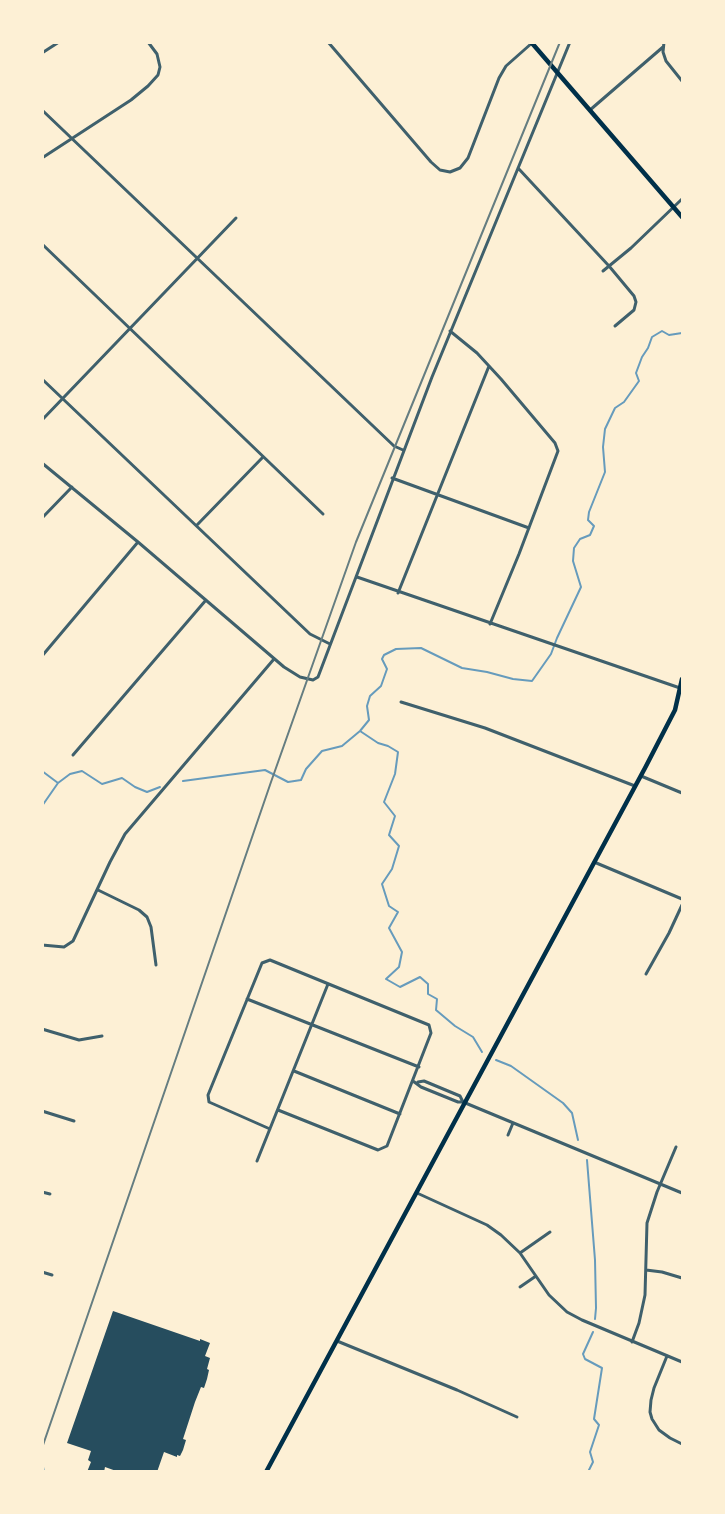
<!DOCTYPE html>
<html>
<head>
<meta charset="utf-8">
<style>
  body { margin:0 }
  #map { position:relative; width:725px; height:1514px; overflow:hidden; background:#fdf0d5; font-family:Poppins,sans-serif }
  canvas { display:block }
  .frame { position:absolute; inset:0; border:44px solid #fdf0d5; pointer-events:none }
</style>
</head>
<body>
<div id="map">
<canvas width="725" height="1514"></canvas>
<div class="frame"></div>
</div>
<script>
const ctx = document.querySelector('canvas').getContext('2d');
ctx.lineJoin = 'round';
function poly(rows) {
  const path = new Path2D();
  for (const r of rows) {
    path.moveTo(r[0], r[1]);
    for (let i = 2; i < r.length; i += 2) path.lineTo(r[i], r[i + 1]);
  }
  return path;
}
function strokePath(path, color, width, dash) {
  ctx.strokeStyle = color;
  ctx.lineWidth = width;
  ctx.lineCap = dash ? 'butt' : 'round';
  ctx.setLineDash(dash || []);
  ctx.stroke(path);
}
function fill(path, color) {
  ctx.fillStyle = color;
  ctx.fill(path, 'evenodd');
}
strokePath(poly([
  [360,731,378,743,388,746,398,752,395,774,384,802,395,816,389,835,399,846,392,869,382,884,389,906,398,912,389,928,402,952,399,967,386,979,400,987,420,977,428,984,428,994,437,999,436,1010,455,1026,473,1037,482,1052],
  [42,771,58,783],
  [183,781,265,770,288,782,301,780,306,769,322,751,342,746,360,731,369,720,367,706,370,696,381,686,387,669,382,659,384,655,396,649,421,648,462,668,487,672,513,679,532,681,551,654,557,638,581,587,573,561,574,548,580,539,590,535,594,526,588,520,589,512,605,472,603,447,605,429,615,408,624,402,639,381,636,373,642,357,648,348,652,337,662,331,669,335,682,333],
  [42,806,58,783,70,774,82,771,102,784,122,778,135,787,147,792,160,787],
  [496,1060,511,1066,563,1103,572,1113,578,1140],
  [587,1160,595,1260,596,1308,595,1319],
  [43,1467,44,1472],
  [588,1472,593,1462,590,1452,599,1425,594,1419,602,1368,585,1359,583,1354,593,1332]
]), '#669bbc', 2);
fill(poly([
  [113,1311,200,1341,200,1339,210,1343,205,1356,210,1358,207,1369,209,1370,207,1379,204,1388,201,1387,195,1402,183,1439,186,1440,183,1450,180,1456,177,1455,177,1457,164,1452,157,1472,119,1472,105,1467,104,1472,87,1472,91,1462,88,1460,91,1451,67,1443]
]), '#264d5e');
strokePath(poly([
  [328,42,431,162,440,170,450,172,460,168,468,158,499,78,506,66,532,43],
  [664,42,663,52,666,61,682,81],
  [42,53,59,42],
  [42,110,394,446,403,450],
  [590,110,663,47],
  [42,158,131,100,148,86,158,75,160,67,157,54,148,42],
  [518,168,609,266,634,296,636,302,634,310,615,326],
  [42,244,323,514],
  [603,271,631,248,682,199],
  [450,331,477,353,501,379,555,443,558,451,519,554,490,624],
  [42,379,310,634,330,644],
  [42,420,236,218],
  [42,463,138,542,284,667,300,677,313,680,318,677,432,377,570,42],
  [392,478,529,528],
  [42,518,72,487],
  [197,525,263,457],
  [357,577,680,688],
  [398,593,489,366],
  [42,656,138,542],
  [401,702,485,728,635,786],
  [73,755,206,600],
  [641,776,682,793],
  [594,862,682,899],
  [98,890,139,910,147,917,151,927,156,965],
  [42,945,64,947,73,941,110,862,125,834,274,659],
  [646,974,669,933,682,905],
  [247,999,419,1067],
  [42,1029,79,1040,102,1036],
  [294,1071,400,1114],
  [413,1081,421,1087,458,1102,463,1102,682,1193],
  [418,1082,424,1081,460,1096,463,1102],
  [42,1111,74,1121],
  [270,1129,209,1102,208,1095,262,963,270,960,429,1025,431,1033,387,1146,378,1150,278,1110],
  [508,1135,513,1123],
  [257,1161,328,984],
  [42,1192,50,1194],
  [417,1193,487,1225,501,1235,520,1253,549,1295,567,1312,582,1320,682,1362],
  [520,1253,550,1232],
  [646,1270,662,1272,682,1278],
  [42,1272,52,1275],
  [520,1287,536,1276],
  [337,1341,457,1390,517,1417],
  [632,1342,639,1323,645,1295,647,1223,657,1192,676,1147],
  [667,1356,654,1388,651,1400,650,1412,652,1419,659,1430,670,1438,682,1444]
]), '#3f606c', 3);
strokePath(poly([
  [531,42,682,217],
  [266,1472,645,768,675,710,682,679]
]), '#003049', 4.5);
strokePath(poly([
  [42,1448,271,782,356,542,560,42]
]), '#657d81', 2);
</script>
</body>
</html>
